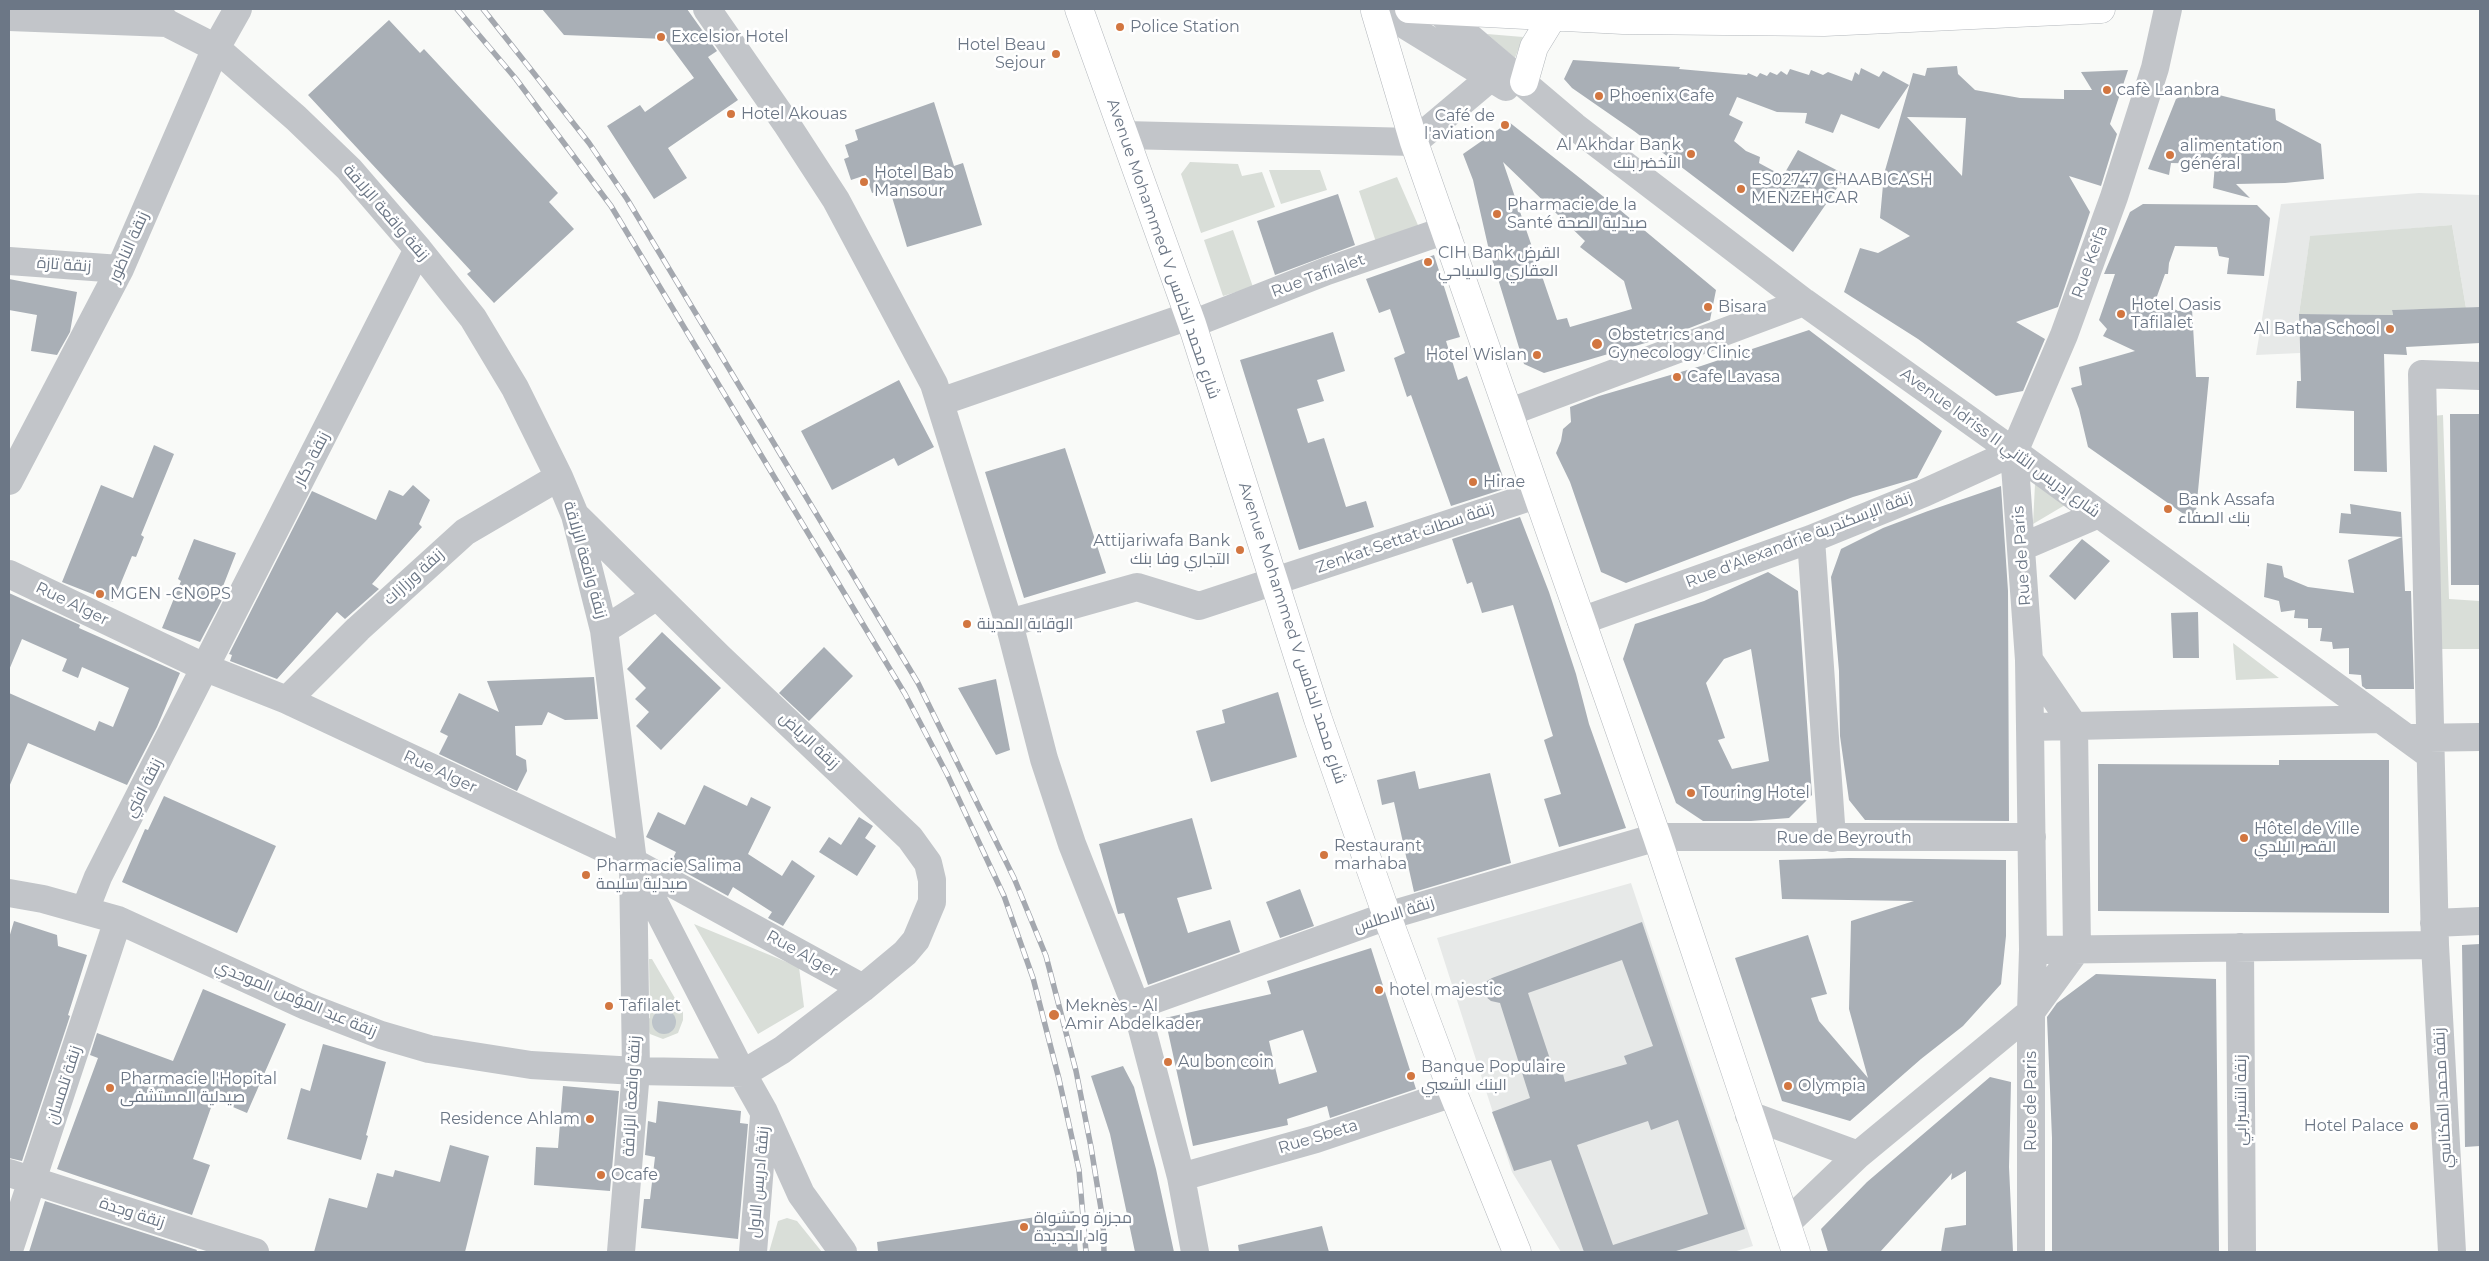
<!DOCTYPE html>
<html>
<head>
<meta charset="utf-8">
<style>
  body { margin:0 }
  #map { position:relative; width:2489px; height:1261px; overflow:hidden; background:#f9faf8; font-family:Montserrat,sans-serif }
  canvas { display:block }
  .frame { position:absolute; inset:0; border:10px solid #6c7786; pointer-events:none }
</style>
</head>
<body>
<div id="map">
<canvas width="2489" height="1261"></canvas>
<div class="frame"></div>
</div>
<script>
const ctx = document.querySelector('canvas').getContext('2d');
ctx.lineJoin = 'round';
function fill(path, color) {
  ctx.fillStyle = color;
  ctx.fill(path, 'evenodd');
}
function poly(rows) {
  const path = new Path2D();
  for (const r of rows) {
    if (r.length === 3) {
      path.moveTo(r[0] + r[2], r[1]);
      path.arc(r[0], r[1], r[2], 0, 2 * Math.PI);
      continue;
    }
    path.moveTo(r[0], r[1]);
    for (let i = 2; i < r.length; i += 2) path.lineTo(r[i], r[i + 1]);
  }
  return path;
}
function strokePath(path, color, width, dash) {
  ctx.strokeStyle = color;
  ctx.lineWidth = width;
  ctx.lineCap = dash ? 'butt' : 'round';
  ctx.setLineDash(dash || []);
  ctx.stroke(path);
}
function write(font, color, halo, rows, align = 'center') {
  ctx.font = font + ' Montserrat,Cairo,sans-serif';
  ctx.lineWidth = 5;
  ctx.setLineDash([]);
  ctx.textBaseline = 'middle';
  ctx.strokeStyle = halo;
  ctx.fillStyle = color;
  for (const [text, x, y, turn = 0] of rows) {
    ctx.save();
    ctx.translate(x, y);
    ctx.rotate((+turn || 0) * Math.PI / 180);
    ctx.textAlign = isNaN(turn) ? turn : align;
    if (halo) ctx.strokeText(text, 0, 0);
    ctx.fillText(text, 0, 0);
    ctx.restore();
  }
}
fill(poly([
  [2419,193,2480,195,2480,307,2466,308,2452,225,2310,237,2299,314,2300,353,2256,355,2281,204],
  [1631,883,1753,1246,1733,1252,1561,1252,1512,1172,1437,938]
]), '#e7e9e8');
fill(poly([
  [1487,34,1523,37,1515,58],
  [1190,162,1238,164,1242,176,1262,172,1275,207,1201,233,1181,174],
  [1269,170,1320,170,1327,190,1281,204],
  [1397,177,1421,232,1377,245,1359,191],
  [2452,225,2466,308,2392,310,2393,315,2299,314,2310,236],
  [1233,230,1253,287,1223,296,1204,240],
  [2443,415,2449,599,2480,601,2480,649,2436,649,2432,416],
  [2035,484,2065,505,2033,524],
  [2233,643,2279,678,2236,680],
  [694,924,799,967,804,1007,758,1034],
  [649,959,652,959,683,1012,683,1020,678,1033,663,1039,650,1034,644,1021,650,1018],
  [787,1218,797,1221,822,1252,769,1252,778,1221]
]), '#d9ded8');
fill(poly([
  [664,1022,12]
]), '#bcc3c9');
fill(poly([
  [542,9,687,9,717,51,708,57,738,100,668,148,687,178,654,199,607,126,640,105,645,112,694,78,665,39,564,35],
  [389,20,420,53,424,49,558,193,549,202,574,229,494,303,467,274,471,271,308,95],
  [1573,60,1680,67,1679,69,1747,75,1748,73,1757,77,1760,73,1767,76,1770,72,1777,75,1781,71,1787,75,1790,69,1809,75,1811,70,1823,75,1828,72,1852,81,1855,72,1859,75,1861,68,1879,77,1883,71,1909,85,1879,129,1841,114,1833,133,1805,123,1807,113,1777,112,1737,97,1729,115,1743,122,1734,141,1746,151,1760,157,1759,163,1783,176,1798,150,1846,175,1793,252,1634,131,1572,88,1564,79],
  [1957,66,1958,74,1975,90,2020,98,2064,99,2064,90,2092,90,2081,72,2128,70,2110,124,2117,134,2101,186,2069,176,2090,212,2058,307,2016,322,2045,339,2023,391,1996,396,1918,339,1844,292,1860,248,1878,253,1910,236,1880,218,1884,174,1913,73,1925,76,1927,68],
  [1907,117,1966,118,1962,176],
  [2195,89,2275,109,2276,120,2321,144,2324,179,2285,183,2236,184,2250,198,2213,188,2215,164,2171,163,2169,175,2148,169,2176,99],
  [934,102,954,166,963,163,982,225,907,247,889,187,872,193,866,175,851,180,844,159,849,157,845,145,858,140,855,130],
  [1509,122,1614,205,1716,290,1710,320,1669,336,1544,373,1524,364,1488,246,1473,180,1463,154],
  [1503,162,1585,241,1580,247,1624,281,1632,309,1570,327,1567,318,1557,320],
  [1338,194,1355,245,1275,275,1257,221],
  [2143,204,2257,205,2270,218,2264,276,2227,274,2229,258,2219,256,2217,247,2175,246,2169,263,2168,274,2165,274,2156,299,2178,311,2192,309,2196,377,2209,377,2195,522,2088,447,2079,409,2071,388,2082,385,2079,367,2135,351,2103,336,2107,329,2099,320,2115,274,2104,274,2130,212],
  [1434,255,1460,337,1446,341,1458,380,1467,376,1507,488,1451,506,1411,395,1407,397,1394,358,1405,353,1390,309,1379,313,1366,279],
  [9,279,77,292,70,332,57,355,31,351,37,315,9,310],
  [2480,307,2480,343,2406,347,2407,355,2384,354,2387,472,2354,471,2354,411,2296,408,2297,381,2301,381,2299,314,2393,315,2392,310],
  [1809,330,1942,431,1917,478,1853,497,1626,583,1601,572,1570,482,1556,453,1561,441,1563,429,1571,422,1570,407,1599,396,1701,366],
  [1333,332,1345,371,1317,380,1324,401,1297,409,1308,443,1324,438,1346,507,1366,501,1374,527,1299,550,1240,360],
  [899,380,934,447,898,466,894,458,832,490,801,431],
  [2450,414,2480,414,2480,585,2451,585],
  [154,445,174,454,141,535,144,537,136,557,132,556,113,602,62,582,101,485,133,498],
  [1065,448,1106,573,1024,598,985,472],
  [413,485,430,500,419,524,422,527,372,584,379,589,345,619,337,612,277,679,230,661,232,655,229,654,312,491,376,520,389,490,403,496],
  [2001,486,2008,591,2009,821,1865,820,1849,800,1840,736,1839,671,1831,577,1841,549,1883,528,1928,511],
  [2350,504,2401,512,2405,591,2411,591,2414,689,2366,689,2362,686,2361,675,2349,674,2349,648,2333,649,2332,642,2320,641,2322,628,2308,628,2308,619,2294,618,2295,610,2281,612,2279,601,2264,597,2267,563,2282,566,2284,577,2308,587,2354,593,2348,560,2402,537,2339,533,2341,513,2351,514],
  [1520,517,1549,592,1576,674,1589,724,1626,828,1559,847,1544,799,1561,794,1544,740,1553,736,1513,605,1482,613,1472,582,1467,584,1452,539],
  [194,539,236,553,218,599,222,600,200,642,162,628,181,581,178,579],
  [2082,539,2110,561,2075,600,2049,576],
  [1768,572,1798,591,1812,795,1789,818,1751,821,1703,821,1676,803,1623,659,1635,624,1704,601],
  [1751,649,1769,761,1732,769,1718,740,1725,738,1706,683,1724,659],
  [9,593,80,625,79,628,180,673,157,727,127,785,28,743,9,787,9,693,95,731,99,721,113,727,129,688,82,667,78,678,62,671,67,659,22,639,9,670],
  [2198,612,2199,658,2173,658,2171,613],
  [662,632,721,688,661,750,636,726,649,712,635,699,646,688,627,669],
  [824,647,853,676,809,721,779,693],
  [594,677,598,719,565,720,548,712,542,725,515,726,516,755,526,760,527,771,517,791,439,754,448,736,440,732,459,693,499,712,487,681],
  [996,679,1010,750,996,755,958,688],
  [1278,692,1297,757,1211,782,1196,731,1225,723,1222,710],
  [2279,760,2389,760,2389,913,2098,911,2098,764,2279,765],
  [1415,771,1419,789,1490,773,1511,863,1414,892,1394,802,1382,805,1377,780],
  [704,785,747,806,751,797,771,807,748,854,782,876,792,860,815,876,783,926,768,918,772,912,733,887,728,896,670,864,676,852,646,837,658,812,685,825],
  [164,796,276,846,237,933,122,882,145,829,148,830],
  [859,817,873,826,865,838,876,846,857,876,819,852,829,837,841,845],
  [1192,818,1212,889,1177,898,1188,933,1230,920,1240,952,1148,985,1124,913,1118,914,1099,844],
  [1849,858,2006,860,2006,936,2001,984,1963,1026,1921,1059,1850,1121,1782,1101,1735,958,1808,935,1827,994,1811,998,1819,1021,1868,1078,1849,1009,1851,921,1914,901,1782,899,1779,860],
  [1300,889,1314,926,1280,938,1266,902],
  [14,921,57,935,58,946,87,955,68,1015,70,1016,22,1161,9,1158,9,938],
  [1642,922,1745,1229,1673,1252,1584,1252,1551,1160,1514,1171,1492,1112,1530,1098,1500,1003,1491,1001,1485,996,1484,989,1487,981,1492,978],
  [1622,960,1653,1046,1624,1056,1627,1064,1565,1082,1562,1070,1555,1074,1528,993],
  [1678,1120,1708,1214,1613,1245,1577,1145,1648,1121,1651,1130],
  [2480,944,2480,1146,2465,1147,2462,945],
  [1371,948,1416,1089,1330,1118,1327,1106,1287,1119,1288,1125,1193,1146,1165,1018,1271,994,1267,981],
  [1303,1030,1317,1072,1279,1084,1269,1041],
  [2096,974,2216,979,2219,1252,2052,1252,2052,1138,2047,1017,2057,1003],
  [203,989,286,1024,247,1113,214,1099,193,1159,210,1165,192,1215,57,1169,98,1058,90,1055,97,1033,173,1061],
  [323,1044,386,1062,366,1135,368,1136,361,1160,287,1139,301,1088,310,1091],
  [1123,1066,1134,1087,1156,1169,1174,1252,1135,1252,1110,1134,1091,1076],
  [1990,1077,2011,1082,2009,1167,2013,1252,1941,1252,1945,1228,1966,1225,1966,1171,1951,1180,1952,1173,1880,1252,1828,1252,1821,1229,1867,1182],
  [563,1086,619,1091,610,1191,534,1185,536,1147,558,1148],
  [658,1101,741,1111,740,1123,748,1124,738,1239,641,1228,644,1199,650,1199,655,1157,645,1155,648,1121,656,1123],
  [450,1145,489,1156,465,1252,314,1252,329,1198,367,1208,377,1173,393,1177,395,1170,440,1182],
  [45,1201,197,1250,196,1252,29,1252],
  [1074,1211,1078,1252,878,1252,877,1242],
  [1322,1226,1329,1252,1239,1252,1238,1245]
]), '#a9afb6');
const major = poly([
  [1079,9,1192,324,1318,719,1387,916,1453,1093,1517,1252],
  [1409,9,1623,20,1824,22,2101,9],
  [1375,11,1414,142,1657,837,1796,1252],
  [1524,82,1534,47,1553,16]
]);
strokePath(major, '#b3b7bc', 29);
strokePath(poly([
  [154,9,167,23,216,48,296,118,349,169,418,249,473,318,515,388,559,477,575,515,604,630,633,862,636,1071,621,1252],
  [707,9,786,123,836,200,934,384,1009,623,1044,759,1072,844,1136,1006,1181,1177,1195,1252],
  [1379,9,1506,87],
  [1436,9,1574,126,1804,302,2014,452,2430,755],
  [9,17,167,23],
  [1124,135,1414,142,1490,78],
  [9,261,120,269],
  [1192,324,1327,271,1446,230],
  [940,402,1189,316],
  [1510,412,1804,302],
  [9,481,120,269,216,48,238,9],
  [1811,539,1832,838],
  [2022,547,2099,514],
  [9,574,206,668,287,700,633,862,863,988],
  [1581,621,1811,539,1924,493,2014,452],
  [1009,623,1137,587,1199,606,1536,495],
  [604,630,657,596],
  [2029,660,2074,726,2381,719],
  [287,700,358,629,465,532,559,477],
  [2030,727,2029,660,2014,452,2064,335,2114,197,2155,68,2168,9],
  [2412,738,2480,737],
  [636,867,742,1073,764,1112,801,1194,843,1252],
  [9,893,43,899,118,920,306,1006,381,1035,429,1049,531,1065,636,1071,744,1073,782,1050,863,988,905,953,916,940,932,902,932,880,928,863,910,838,719,657,575,515],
  [85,910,98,877,418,249],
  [2434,923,2480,921],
  [2240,947,2242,1252],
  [2077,949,2074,726,2030,727,2033,950,2435,945],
  [1136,1006,1387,916,1657,837,2032,837],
  [1749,1115,1858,1155],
  [9,1173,255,1252],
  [1181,1177,1316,1139,1453,1093],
  [1786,1224,1858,1155,2031,1012,2077,949],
  [9,1250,118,920],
  [753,1252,764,1116],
  [2031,1252,2031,1012,2033,950],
  [2452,1252,2435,945,2422,374,2480,376]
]), '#c2c5c9', 28);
strokePath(major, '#fff', 28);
const rail = poly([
  [457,9,516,79,611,206,905,694,947,774,1004,896,1033,978,1059,1079,1079,1170,1086,1252],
  [483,9,589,143,627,199,918,683,1014,878,1046,956,1076,1071,1091,1147,1103,1221,1104,1252]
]);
strokePath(rail, '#a4a8af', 5.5);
strokePath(rail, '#fff', 4, [11]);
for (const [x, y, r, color] of [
  [1120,27,5,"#d27640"],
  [661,37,5,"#d27640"],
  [1056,54,5,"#d27640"],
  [2107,90,5,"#d27640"],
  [1599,96,5,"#d27640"],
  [731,114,5,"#d27640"],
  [1505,125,5,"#d27640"],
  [1691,154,5,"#d27640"],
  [2170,155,5,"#d27640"],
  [864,182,5,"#d27640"],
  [1741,189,5,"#d27640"],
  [1497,214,5,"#d27640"],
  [1428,262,5,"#d27640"],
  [1708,307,5,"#d27640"],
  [2121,314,5,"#d27640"],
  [2390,329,5,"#d27640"],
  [1597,344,6,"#d27640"],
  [1537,355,5,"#d27640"],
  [1677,377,5,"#d27640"],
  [1473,482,5,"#d27640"],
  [2168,509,5,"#d27640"],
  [1240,550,5,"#d27640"],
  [100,594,5,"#d27640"],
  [967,624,5,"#d27640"],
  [1691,793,5,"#d27640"],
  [2244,838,5,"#d27640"],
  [1324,855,5,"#d27640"],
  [586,875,5,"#d27640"],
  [1379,990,5,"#d27640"],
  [609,1006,5,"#d27640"],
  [1054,1015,6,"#d27640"],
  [1168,1062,5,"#d27640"],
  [1411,1076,5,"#d27640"],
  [1788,1086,5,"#d27640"],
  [110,1088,5,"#d27640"],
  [590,1119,5,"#d27640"],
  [2414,1126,5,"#d27640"],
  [601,1175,5,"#d27640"],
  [1024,1227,5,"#d27640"]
]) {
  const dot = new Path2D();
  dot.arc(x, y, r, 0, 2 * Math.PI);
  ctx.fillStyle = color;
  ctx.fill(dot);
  strokePath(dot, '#fff', 2);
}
write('16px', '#6c7786', '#fff', [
  ["Police Station",1130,27],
  ["Excelsior Hotel",671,37],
  ["Hotel Beau",1046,45,"right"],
  ["Sejour",1046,63,"right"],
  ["cafè Laanbra",2117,90],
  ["Phoenix Cafe",1609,96],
  ["Hotel Akouas",741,114],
  ["Café de",1495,116,"right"],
  ["l'aviation",1495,134,"right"],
  ["Al Akhdar Bank",1681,145,"right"],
  ["الأخضر بنك",1681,163,"right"],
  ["alimentation",2180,146],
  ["général",2180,164],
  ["Hotel Bab",874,173],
  ["Mansour",874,191],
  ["ES02747 CHAABICASH",1751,180],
  ["MENZEHCAR",1751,198],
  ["Pharmacie de la",1507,205],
  ["Santé صيدلية الصحة",1507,223],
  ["CIH Bank القرض",1438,253],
  ["العقاري والسياحي",1438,271],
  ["Hotel Oasis",2131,305],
  ["Tafilalet",2131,323],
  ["Bisara",1718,307],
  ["Al Batha School",2380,329,"right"],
  ["Obstetrics and",1608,335],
  ["Gynecology Clinic",1608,353],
  ["Hotel Wislan",1527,355,"right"],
  ["Cafe Lavasa",1687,377],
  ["Hirae",1483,482],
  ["Bank Assafa",2178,500],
  ["بنك الصفاء",2178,518],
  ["Attijariwafa Bank",1230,541,"right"],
  ["التجاري وفا بنك",1230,559,"right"],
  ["MGEN -CNOPS",110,594],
  ["الوقاية المدينة",977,624],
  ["Touring Hotel",1701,793],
  ["Hôtel de Ville",2254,829],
  ["القصر البلدي",2254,847],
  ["Restaurant",1334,846],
  ["marhaba",1334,864],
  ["Pharmacie Salima",596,866],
  ["صيدلية سليمة",596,884],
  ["hotel majestic",1389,990],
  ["Tafilalet",619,1006],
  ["Meknès - Al",1065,1006],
  ["Amir Abdelkader",1065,1024],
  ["Au bon coin",1178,1062],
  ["Banque Populaire",1421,1067],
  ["البنك الشعبي",1421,1085],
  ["Pharmacie l'Hopital",120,1079],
  ["صيدلية المستشفى",120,1097],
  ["Olympia",1798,1086],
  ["Residence Ahlam",580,1119,"right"],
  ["Hotel Palace",2404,1126,"right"],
  ["Ocafe",611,1175],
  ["مجزرة ومشواة",1034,1218],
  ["واد الجديدة",1034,1236]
], 'left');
write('16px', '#6c7786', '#fff', [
  ["زنقة واقعة الزلاقة",386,213,49],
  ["زنقة الناظور",129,247,-66],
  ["Avenue Mohammed V شارع محمد الخامس",1163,249,71],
  ["Rue Keifa",2090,262,-70],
  ["زنقة تازة",64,265,4],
  ["Rue Tafilalet",1318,276,-20],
  ["Avenue Idriss II شارع إدريس الثاني",2000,443,36],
  ["زنقة دكار",312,459,-63],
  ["Zenkat Settat زنقة سطات",1405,538,-19],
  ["Rue d'Alexandrie زنقة الإسكندرية",1799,540,-21],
  ["Rue de Paris",2022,556,-94],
  ["زنقة واقعة الزلاقة",585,560,74],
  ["زنقة ورزازات",414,577,-42],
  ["Rue Alger",72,604,26],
  ["Avenue Mohammed V شارع محمد الخامس",1292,633,72],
  ["زنقة الرياض",809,741,43],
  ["Rue Alger",440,772,25],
  ["زنقة افني",144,788,-63],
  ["Rue de Beyrouth",1844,838],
  ["زنقة الاطلس",1394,915,-18],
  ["Rue Alger",802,954,29],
  ["زنقة عبد المؤمن الموحدي",296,999,23],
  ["زنقة تلمسان",64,1085,-72],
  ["زنقة واقعة الزلاقة",632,1096,-87],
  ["زنقة محمد المكناسي",2443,1098,-93],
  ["زنقة انتسيرابي",2241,1100,-90],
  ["Rue de Paris",2031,1101,-90],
  ["Rue Sbeta",1318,1137,-17],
  ["زنقة ادريس الاول",759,1182,-85],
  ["زنقة وجدة",132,1213,18]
]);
</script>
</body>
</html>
